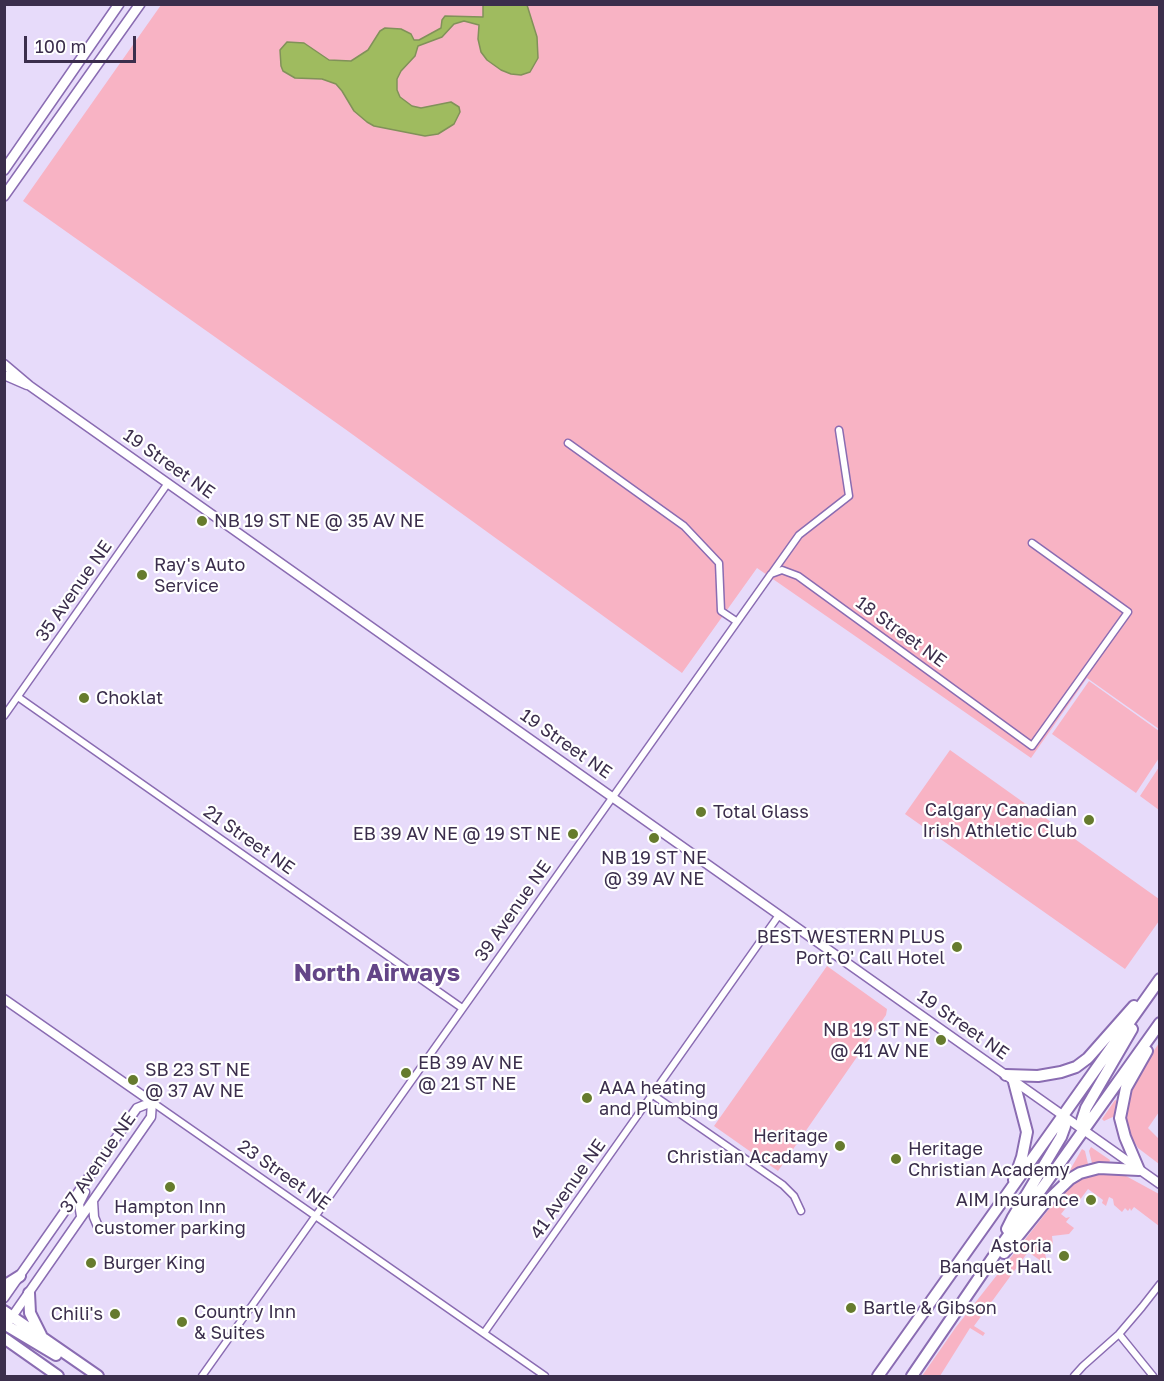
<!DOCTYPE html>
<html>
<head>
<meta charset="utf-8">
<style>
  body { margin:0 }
  #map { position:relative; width:1164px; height:1381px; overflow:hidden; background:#e7dbfa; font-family:"Golos Text",sans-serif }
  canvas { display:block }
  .frame { position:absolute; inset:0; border:6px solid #3b2e4c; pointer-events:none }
  .scale { position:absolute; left:24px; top:36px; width:112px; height:27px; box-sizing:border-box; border:3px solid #3b2e4c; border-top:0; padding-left:8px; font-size:18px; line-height:21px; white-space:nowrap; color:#3b2e4c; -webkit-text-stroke:4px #fff; paint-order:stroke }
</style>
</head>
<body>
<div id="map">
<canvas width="1164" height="1381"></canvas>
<div class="frame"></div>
<div class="scale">100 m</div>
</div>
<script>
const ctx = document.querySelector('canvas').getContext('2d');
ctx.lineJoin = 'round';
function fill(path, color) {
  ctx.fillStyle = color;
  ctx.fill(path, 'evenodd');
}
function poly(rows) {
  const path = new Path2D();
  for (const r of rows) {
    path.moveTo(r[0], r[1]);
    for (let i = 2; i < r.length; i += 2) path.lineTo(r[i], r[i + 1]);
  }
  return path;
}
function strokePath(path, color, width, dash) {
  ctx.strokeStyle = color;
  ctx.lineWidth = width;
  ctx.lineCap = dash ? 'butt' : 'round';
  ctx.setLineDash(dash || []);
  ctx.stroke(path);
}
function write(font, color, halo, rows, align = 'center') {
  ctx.font = font + ' "Golos Text",sans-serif';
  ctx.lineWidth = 4.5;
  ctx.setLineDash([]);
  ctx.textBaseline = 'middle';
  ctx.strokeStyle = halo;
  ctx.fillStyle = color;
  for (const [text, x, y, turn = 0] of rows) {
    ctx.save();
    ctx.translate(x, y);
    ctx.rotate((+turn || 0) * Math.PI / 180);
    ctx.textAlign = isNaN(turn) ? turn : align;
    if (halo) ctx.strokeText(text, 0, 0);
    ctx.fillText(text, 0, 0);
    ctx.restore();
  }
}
fill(poly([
  [161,5,1159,5,1159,729,1087,678,1031,758,757,568,682,673,345,429,23,201],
  [1089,681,1159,731,1159,758,1136,793,1052,734],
  [950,750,1159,899,1159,921,1125,969,905,814],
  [1159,767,1159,810,1140,796],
  [827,966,887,1009,886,1015,778,1171,714,1126],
  [1159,1043,1159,1112,1148,1128,1159,1139,1159,1164,1138,1148,1130,1135,1125,1112,1127,1098,1134,1081],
  [1115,1100,1118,1101,1115,1116,1104,1121,1102,1119],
  [1091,1147,1110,1160,1109,1163,1092,1163,1089,1151],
  [1082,1149,1085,1151,1088,1164,1072,1173,1070,1170],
  [1095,1173,1115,1173,1126,1176,1159,1194,1159,1226,1134,1207,1131,1211,1130,1208,1128,1211,1125,1208,1122,1212,1114,1205,1113,1199,1109,1197,1106,1206,1102,1203,1103,1200,1088,1189,1079,1201,1074,1198,1061,1214,1066,1218,1070,1217,1066,1222,1074,1228,1069,1234,1052,1236,1053,1245,1044,1246,1047,1265,1028,1252,974,1326,985,1333,983,1336,970,1328,940,1376,922,1376,956,1327,1060,1195,1081,1178]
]), '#f8b3c4');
const water = poly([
  [483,4,527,5,537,37,538,58,530,72,521,75,511,74,501,70,487,60,481,52,478,39,479,25,464,21,454,24,442,37,418,46,415,56,401,71,397,79,397,90,400,97,412,106,421,108,451,102,459,107,460,112,454,124,438,134,425,136,374,126,367,122,354,111,342,91,336,84,322,79,295,78,283,71,281,66,280,50,287,42,304,43,329,60,351,61,368,50,380,31,385,28,401,29,411,34,414,40,419,40,441,28,442,20,445,16,483,17,483,4]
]);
fill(water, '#9fbb5f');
strokePath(water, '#819159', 1.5);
const minor = poly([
  [568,443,684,526,719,563,721,611,736,621],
  [772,573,799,535,849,496,839,430],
  [18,697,462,1008],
  [4,716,168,483],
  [653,1095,783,1185,794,1196,801,1211],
  [152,1102,545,1376],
  [484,1333,779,915],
  [1119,1334,1153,1376],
  [202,1376,771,574,782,570,798,576,1032,746,1128,612,1032,543],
  [1074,1376,1083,1366,1119,1334,1142,1307,1160,1284]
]);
const tertiary = poly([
  [4,364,30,386,1160,1184],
  [4,375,27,385],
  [4,999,152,1102],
  [93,1201,94,1217,99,1229],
  [81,1216,79,1204,85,1192],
  [4,1298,137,1108,152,1102],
  [9,1321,151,1117,152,1102]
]);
const secondary = poly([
  [4,170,119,4],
  [4,196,140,4]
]);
const primary = poly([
  [1006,1075,1038,1076,1061,1072,1076,1067,1088,1058,1134,1006],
  [1083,1130,1082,1120,1086,1108,1132,1029],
  [1014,1180,1022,1157,1027,1132,1014,1082],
  [1007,1229,1013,1217,1061,1137,1065,1126,1064,1116],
  [1004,1253,1042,1206,1070,1179,1080,1173,1099,1168,1139,1170,1125,1137,1120,1118,1126,1088,1147,1051],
  [4,1286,20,1276],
  [29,1293,30,1313,41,1335],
  [4,1311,98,1376],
  [4,1324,56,1355],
  [4,1338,58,1376],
  [878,1376,1160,979],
  [912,1376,998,1250,1160,1023]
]);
strokePath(minor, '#8a6cb2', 9);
strokePath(tertiary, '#8a6cb2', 11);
strokePath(secondary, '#8a6cb2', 12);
strokePath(primary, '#8a6cb2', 14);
strokePath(minor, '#fff', 6);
strokePath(tertiary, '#fff', 8);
strokePath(secondary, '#fff', 9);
strokePath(primary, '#fff', 10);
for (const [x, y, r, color] of [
  [202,521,6,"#667b2d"],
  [142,575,6,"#667b2d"],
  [84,698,6,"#667b2d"],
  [701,812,6,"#667b2d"],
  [1089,820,6,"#667b2d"],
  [573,834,6,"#667b2d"],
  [654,838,6,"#667b2d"],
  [957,947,6,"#667b2d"],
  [941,1040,6,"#667b2d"],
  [406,1073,6,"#667b2d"],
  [133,1080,6,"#667b2d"],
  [587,1098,6,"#667b2d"],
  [840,1146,6,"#667b2d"],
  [896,1159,6,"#667b2d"],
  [170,1187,6,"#667b2d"],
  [1091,1200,6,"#667b2d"],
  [1064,1256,6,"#667b2d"],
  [91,1263,6,"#667b2d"],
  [851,1308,6,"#667b2d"],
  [115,1314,6,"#667b2d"],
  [182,1322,6,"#667b2d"]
]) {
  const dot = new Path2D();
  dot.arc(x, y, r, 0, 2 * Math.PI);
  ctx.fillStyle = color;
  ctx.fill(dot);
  strokePath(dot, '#fff', 2);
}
write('18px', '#3b2e4c', '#fff', [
  ["19 Street NE",169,464,35],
  ["35 Avenue NE",74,591,-55],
  ["18 Street NE",901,632,36],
  ["19 Street NE",566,744,35],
  ["21 Street NE",249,840,35],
  ["39 Avenue NE",513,911,-55],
  ["19 Street NE",963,1025,35],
  ["37 Avenue NE",98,1163,-55],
  ["23 Street NE",284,1175,35],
  ["41 Avenue NE",568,1189,-55]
]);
write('18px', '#3b2e4c', '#fff', [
  ["NB 19 ST NE @ 35 AV NE",214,521],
  ["Ray's Auto",154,565],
  ["Service",154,586],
  ["Choklat",96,698],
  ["Calgary Canadian",1077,810,"right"],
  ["Irish Athletic Club",1077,831,"right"],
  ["Total Glass",713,812],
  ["EB 39 AV NE @ 19 ST NE",561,834,"right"],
  ["NB 19 ST NE",654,858,"center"],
  ["@ 39 AV NE",654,879,"center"],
  ["BEST WESTERN PLUS",945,937,"right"],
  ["Port O' Call Hotel",945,958,"right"],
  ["NB 19 ST NE",929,1030,"right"],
  ["@ 41 AV NE",929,1051,"right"],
  ["EB 39 AV NE",418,1063],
  ["@ 21 ST NE",418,1084],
  ["SB 23 ST NE",145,1070],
  ["@ 37 AV NE",145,1091],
  ["AAA heating",599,1088],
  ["and Plumbing",599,1109],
  ["Heritage",828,1136,"right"],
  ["Christian Acadamy",828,1157,"right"],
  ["Heritage",908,1149],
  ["Christian Academy",908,1170],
  ["AIM Insurance",1079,1200,"right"],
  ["Hampton Inn",170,1207,"center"],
  ["customer parking",170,1228,"center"],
  ["Astoria",1052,1246,"right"],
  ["Banquet Hall",1052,1267,"right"],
  ["Burger King",103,1263],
  ["Bartle & Gibson",863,1308],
  ["Country Inn",194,1312],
  ["& Suites",194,1333],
  ["Chili's",103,1314,"right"]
], 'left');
write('bold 24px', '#634587', '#fff', [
  ["North Airways",377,973]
]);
</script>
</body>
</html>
